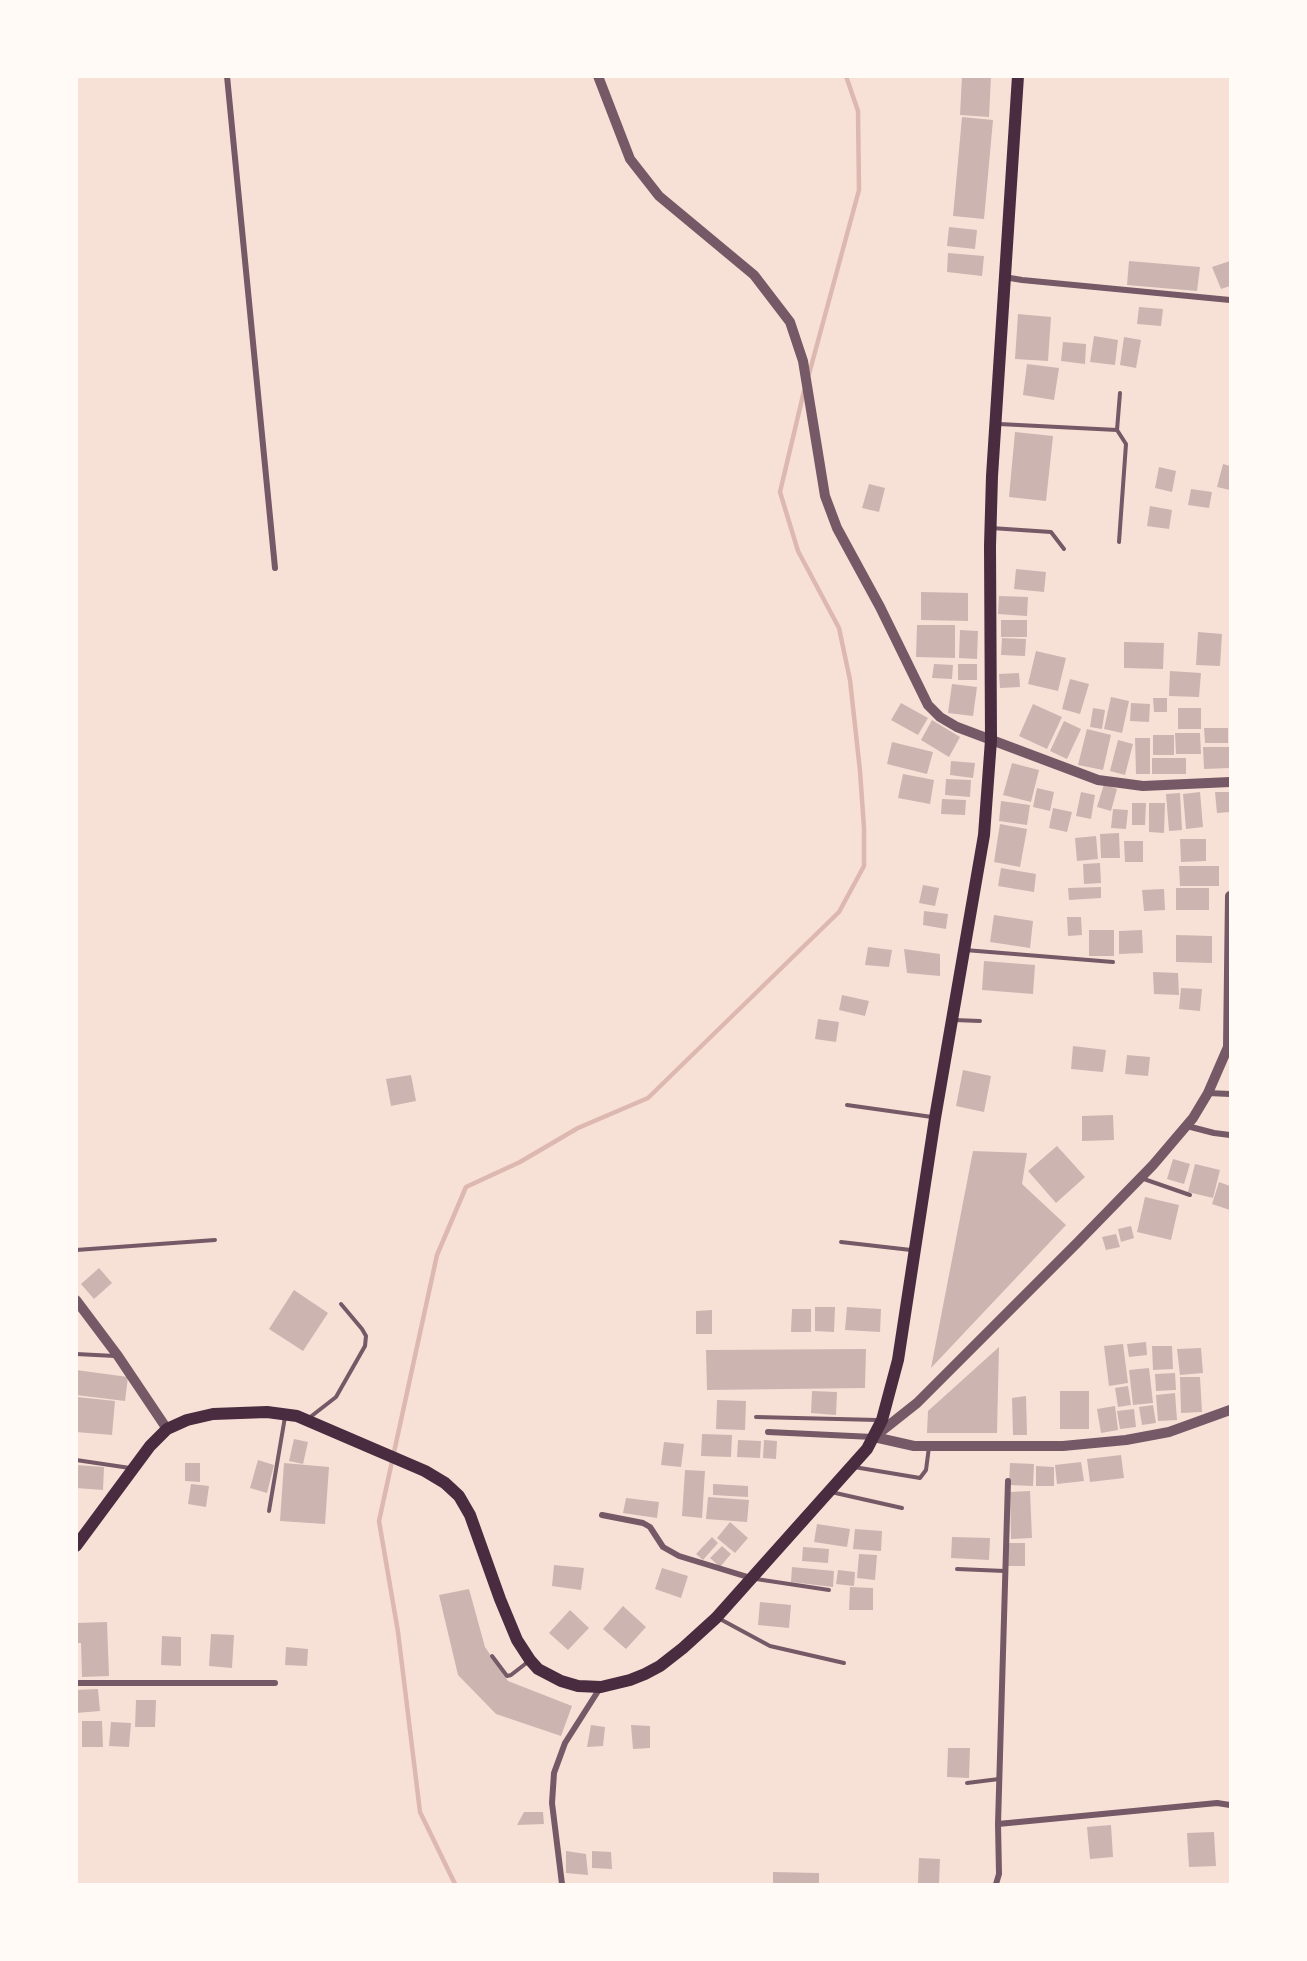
<!DOCTYPE html>
<html>
<head>
<meta charset="utf-8">
<style>
  body { margin:0 }
  #map { position:relative; width:1307px; height:1961px; overflow:hidden; background:#f7e1d7; font-family:Inter,sans-serif }
  canvas { display:block }
  .frame { position:absolute; inset:0; border:78px solid #fffaf5; pointer-events:none }
</style>
</head>
<body>
<div id="map">
<canvas width="1307" height="1961"></canvas>
<div class="frame"></div>
</div>
<script>
const ctx = document.querySelector('canvas').getContext('2d');
ctx.lineJoin = 'round';
function poly(rows) {
  const path = new Path2D();
  for (const r of rows) {
    path.moveTo(r[0], r[1]);
    for (let i = 2; i < r.length; i += 2) path.lineTo(r[i], r[i + 1]);
  }
  return path;
}
function strokePath(path, color, width, dash) {
  ctx.strokeStyle = color;
  ctx.lineWidth = width;
  ctx.lineCap = dash ? 'butt' : 'round';
  ctx.setLineDash(dash || []);
  ctx.stroke(path);
}
function fill(path, color) {
  ctx.fillStyle = color;
  ctx.fill(path, 'evenodd');
}
strokePath(poly([
  [809,374,859,190,858,111,846,76],
  [455,1884,420,1812,398,1632,379,1521,437,1255,466,1187,520,1162,578,1128,648,1098,839,912,864,866,864,828,860,771,850,680,839,628,798,551,780,492,804,391]
]), '#dcb8b0', 4.5);
fill(poly([
  [962,76,991,76,989,117,960,115],
  [962,117,993,120,984,219,953,216],
  [949,227,977,230,975,249,947,246],
  [948,253,984,256,982,276,947,272],
  [1129,261,1200,267,1197,291,1127,285],
  [1230,261,1230,286,1221,289,1212,267],
  [1139,307,1163,309,1161,326,1137,324],
  [1018,314,1051,317,1048,361,1015,359],
  [1094,336,1118,340,1115,365,1090,362],
  [1124,337,1141,340,1136,368,1120,365],
  [1063,342,1086,344,1085,364,1061,361],
  [1027,364,1059,368,1054,400,1023,395],
  [1015,432,1053,436,1046,501,1009,497],
  [1223,464,1230,466,1230,490,1217,487],
  [1159,467,1176,471,1172,492,1155,488],
  [869,484,885,488,879,512,862,508],
  [1191,489,1212,492,1209,508,1188,505],
  [1150,506,1172,510,1169,529,1147,526],
  [1016,569,1046,572,1044,592,1014,589],
  [921,592,968,593,968,621,921,620],
  [999,596,1028,597,1027,616,998,614],
  [1001,620,1027,620,1027,637,1001,637],
  [917,625,955,625,955,658,916,657],
  [960,630,978,631,977,659,959,658],
  [1198,632,1222,634,1220,666,1196,665],
  [1002,638,1026,639,1025,656,1001,655],
  [1124,642,1164,643,1163,669,1124,668],
  [1036,651,1066,658,1058,691,1028,684],
  [934,664,953,665,952,679,932,678],
  [958,664,977,664,977,680,958,680],
  [1170,671,1201,673,1199,697,1169,696],
  [1019,673,1020,687,1000,688,999,674],
  [1070,679,1089,684,1080,714,1062,709],
  [952,684,977,687,973,716,948,713],
  [1111,697,1129,701,1122,733,1104,729],
  [1153,698,1167,698,1167,712,1154,712],
  [901,703,928,718,918,735,891,720],
  [1131,703,1150,704,1149,722,1130,721],
  [1033,704,1062,717,1047,749,1019,736],
  [1093,708,1105,710,1102,729,1090,727],
  [1178,708,1201,708,1201,729,1178,729],
  [932,720,960,737,949,757,921,740],
  [1064,721,1081,729,1067,759,1050,751],
  [1204,728,1228,728,1228,743,1205,743],
  [1087,729,1111,735,1103,770,1078,765],
  [1175,733,1200,733,1201,754,1176,754],
  [1153,735,1174,735,1174,755,1153,755],
  [1135,738,1150,738,1150,774,1136,774],
  [1118,740,1133,744,1125,775,1110,771],
  [892,742,933,752,927,774,887,764],
  [1203,747,1229,747,1230,768,1204,769],
  [1152,758,1186,758,1186,774,1152,774],
  [951,761,975,763,973,778,950,775],
  [1012,763,1039,770,1031,802,1003,795],
  [903,774,934,780,930,804,898,798],
  [946,779,971,780,970,797,945,795],
  [1104,784,1117,789,1111,811,1097,807],
  [1037,788,1054,792,1050,811,1033,807],
  [1081,792,1095,795,1091,819,1076,816],
  [1200,792,1203,827,1186,829,1183,794],
  [1215,792,1230,792,1230,812,1217,813],
  [1180,793,1182,830,1169,831,1166,794],
  [942,799,966,800,965,815,941,814],
  [1001,801,1030,805,1027,825,999,821],
  [1132,803,1146,803,1145,825,1132,825],
  [1149,803,1165,803,1164,833,1149,832],
  [1053,808,1072,812,1067,832,1049,828],
  [1113,809,1128,810,1126,829,1111,828],
  [1000,824,1027,829,1020,867,994,862],
  [1119,833,1120,858,1101,858,1100,834],
  [1096,836,1098,859,1077,861,1075,838],
  [1180,839,1206,839,1206,861,1181,862],
  [1124,841,1143,841,1143,862,1125,862],
  [1100,863,1101,883,1084,884,1083,864],
  [1179,866,1219,866,1219,886,1180,886],
  [1001,868,1036,874,1034,892,998,886],
  [923,885,939,888,935,906,919,903],
  [1101,887,1101,898,1069,900,1068,888],
  [1176,888,1209,888,1209,910,1176,910],
  [1164,889,1165,910,1144,911,1142,890],
  [924,911,948,914,946,929,923,925],
  [994,915,1033,921,1030,948,990,942],
  [1067,917,1081,917,1082,935,1068,936],
  [1089,930,1114,930,1114,956,1089,956],
  [1142,930,1143,953,1119,954,1119,931],
  [1176,935,1212,936,1212,963,1176,962],
  [868,947,892,950,889,967,865,965],
  [904,949,940,954,940,976,907,973],
  [984,961,1035,965,1033,994,982,990],
  [1153,972,1178,973,1179,995,1154,994],
  [1181,988,1202,989,1200,1011,1179,1009],
  [842,995,869,1001,865,1016,839,1010],
  [818,1019,839,1022,836,1042,815,1039],
  [1073,1046,1106,1050,1103,1072,1071,1069],
  [1127,1055,1150,1057,1148,1076,1125,1074],
  [963,1070,991,1076,984,1112,956,1106],
  [411,1075,416,1101,391,1106,386,1079],
  [1113,1115,1114,1140,1082,1141,1082,1116],
  [1057,1146,1085,1177,1056,1203,1028,1171],
  [973,1151,1027,1153,1022,1184,1066,1225,931,1368],
  [1173,1159,1190,1164,1184,1184,1167,1179],
  [1195,1164,1220,1170,1213,1198,1188,1192],
  [1219,1182,1230,1186,1230,1210,1212,1204],
  [1145,1197,1179,1205,1171,1240,1137,1232],
  [1131,1226,1134,1238,1121,1242,1118,1229],
  [1116,1234,1120,1247,1106,1250,1102,1237],
  [99,1268,112,1283,94,1299,81,1284],
  [294,1290,328,1313,303,1351,269,1329],
  [815,1307,835,1307,834,1332,815,1331],
  [847,1307,881,1309,880,1332,845,1330],
  [792,1309,811,1309,811,1332,791,1332],
  [712,1310,712,1334,696,1334,696,1311],
  [1146,1342,1147,1355,1129,1357,1127,1344],
  [1123,1344,1128,1383,1109,1386,1104,1346],
  [1152,1346,1172,1346,1173,1369,1153,1370],
  [999,1347,997,1433,927,1433,928,1411],
  [1201,1348,1203,1373,1180,1375,1177,1349],
  [866,1349,865,1388,707,1390,706,1350],
  [1149,1368,1153,1403,1133,1405,1129,1370],
  [76,1370,128,1377,125,1401,76,1395],
  [1175,1373,1176,1390,1156,1391,1155,1374],
  [1180,1377,1200,1377,1202,1412,1181,1413],
  [1128,1386,1131,1405,1118,1407,1115,1388],
  [812,1391,837,1392,836,1415,811,1413],
  [1060,1391,1089,1391,1089,1429,1060,1429],
  [1175,1393,1177,1420,1158,1421,1156,1395],
  [1026,1396,1027,1435,1013,1435,1012,1398],
  [77,1397,115,1401,112,1435,76,1432],
  [717,1400,746,1401,745,1430,716,1429],
  [1153,1405,1156,1423,1142,1425,1139,1407],
  [1115,1406,1118,1430,1101,1433,1097,1409],
  [1134,1409,1136,1427,1120,1429,1117,1411],
  [702,1434,732,1435,731,1457,701,1456],
  [294,1439,308,1442,303,1464,289,1461],
  [738,1440,761,1441,760,1458,737,1457],
  [764,1440,777,1441,776,1459,763,1458],
  [664,1442,684,1444,681,1467,661,1465],
  [1121,1455,1124,1478,1090,1482,1087,1459],
  [258,1460,274,1465,267,1493,250,1488],
  [1081,1462,1084,1481,1057,1484,1055,1465],
  [185,1463,200,1463,200,1482,185,1481],
  [284,1463,329,1467,325,1524,280,1521],
  [1010,1463,1034,1464,1033,1486,1009,1485],
  [76,1465,104,1467,103,1490,76,1488],
  [1036,1466,1054,1467,1054,1486,1036,1486],
  [685,1470,705,1471,702,1518,682,1516],
  [191,1484,209,1486,206,1507,188,1504],
  [713,1484,748,1486,748,1497,713,1495],
  [1030,1491,1032,1538,1011,1539,1010,1492],
  [708,1497,749,1500,747,1522,706,1519],
  [626,1498,659,1502,657,1518,623,1513],
  [730,1522,748,1538,735,1553,717,1538],
  [817,1524,850,1529,847,1547,814,1542],
  [855,1529,882,1531,881,1551,853,1549],
  [712,1537,718,1543,703,1560,696,1554],
  [952,1537,990,1538,989,1560,951,1558],
  [1009,1543,1025,1543,1025,1566,1008,1566],
  [722,1546,731,1554,720,1567,710,1558],
  [803,1547,829,1549,828,1563,802,1561],
  [859,1554,877,1555,875,1580,857,1578],
  [554,1565,584,1568,581,1590,552,1586],
  [792,1567,834,1571,833,1587,791,1582],
  [662,1568,688,1576,681,1598,655,1589],
  [838,1570,855,1572,854,1586,836,1584],
  [850,1587,873,1588,873,1610,849,1610],
  [469,1589,485,1647,508,1681,572,1706,561,1736,496,1714,458,1675,439,1595],
  [760,1602,791,1605,789,1628,758,1625],
  [623,1606,646,1627,626,1649,603,1629],
  [570,1610,589,1628,568,1650,549,1633],
  [107,1622,109,1676,82,1677,81,1643,76,1643,76,1623],
  [211,1634,234,1635,232,1668,209,1666],
  [162,1636,181,1637,181,1666,161,1665],
  [286,1647,308,1649,307,1666,285,1665],
  [98,1689,100,1711,76,1713,76,1690],
  [136,1700,156,1700,155,1727,135,1727],
  [82,1721,102,1721,103,1747,82,1747],
  [111,1722,131,1723,129,1747,109,1746],
  [591,1725,605,1727,603,1746,587,1747],
  [631,1725,650,1726,650,1748,633,1749],
  [948,1748,970,1748,969,1778,947,1777],
  [524,1812,543,1812,544,1824,517,1825],
  [1111,1825,1113,1857,1090,1859,1087,1827],
  [1214,1832,1216,1866,1189,1867,1187,1833],
  [566,1851,586,1854,588,1875,566,1873],
  [592,1851,611,1852,612,1869,592,1868],
  [919,1858,940,1859,939,1884,918,1884],
  [773,1872,819,1873,819,1884,773,1884]
]), '#ccb4b1');
strokePath(poly([
  [999,424,1117,430],
  [991,528,1051,532,1064,549],
  [1119,542,1126,444,1117,430,1120,393],
  [965,950,1113,962],
  [954,1020,980,1021],
  [847,1105,932,1117],
  [1141,1178,1190,1195],
  [841,1242,911,1250],
  [76,1250,215,1240],
  [76,1354,115,1356],
  [756,1417,878,1420],
  [309,1418,336,1397,365,1346,366,1336,362,1329,341,1304],
  [76,1460,130,1468],
  [854,1467,920,1478,926,1470,929,1447],
  [831,1492,902,1508],
  [269,1511,285,1417],
  [957,1569,1005,1571],
  [756,1579,829,1590],
  [720,1619,770,1646,844,1663],
  [492,1656,507,1676,511,1675,529,1661],
  [967,1783,999,1779]
]), '#755966', 4);
strokePath(poly([
  [227,76,275,568],
  [1004,277,1022,280,1230,300],
  [1208,1093,1230,1094],
  [1187,1126,1214,1133,1230,1135],
  [768,1432,873,1437],
  [602,1515,643,1523,650,1527,663,1547,679,1556,751,1578],
  [76,1683,275,1683],
  [998,1824,1217,1803,1230,1805],
  [562,1884,552,1803,554,1773,565,1743,600,1688],
  [996,1884,999,1874,998,1824,1008,1481]
]), '#755966', 6);
strokePath(poly([
  [598,76,630,159,659,196,754,275,790,322,803,361,825,496,837,528,880,607,928,705,940,717,957,727,1098,780,1143,786,1230,782],
  [76,1300,118,1356,167,1429],
  [874,1437,917,1403,1078,1242,1153,1165,1193,1118,1208,1093,1228,1047,1230,896],
  [874,1437,914,1446,1063,1446,1126,1440,1169,1432,1230,1410]
]), '#755966', 10);
strokePath(poly([
  [76,1546,150,1446,167,1429,187,1420,213,1414,267,1412,297,1416,425,1471,445,1483,459,1496,470,1515,500,1599,517,1640,530,1660,538,1669,561,1681,578,1686,601,1687,630,1680,645,1674,660,1666,683,1648,716,1618,867,1449,882,1420,898,1360,935,1118,984,835,991,740,990,546,992,476,1018,76]
]), '#4a2c40', 12);
</script>
</body>
</html>
